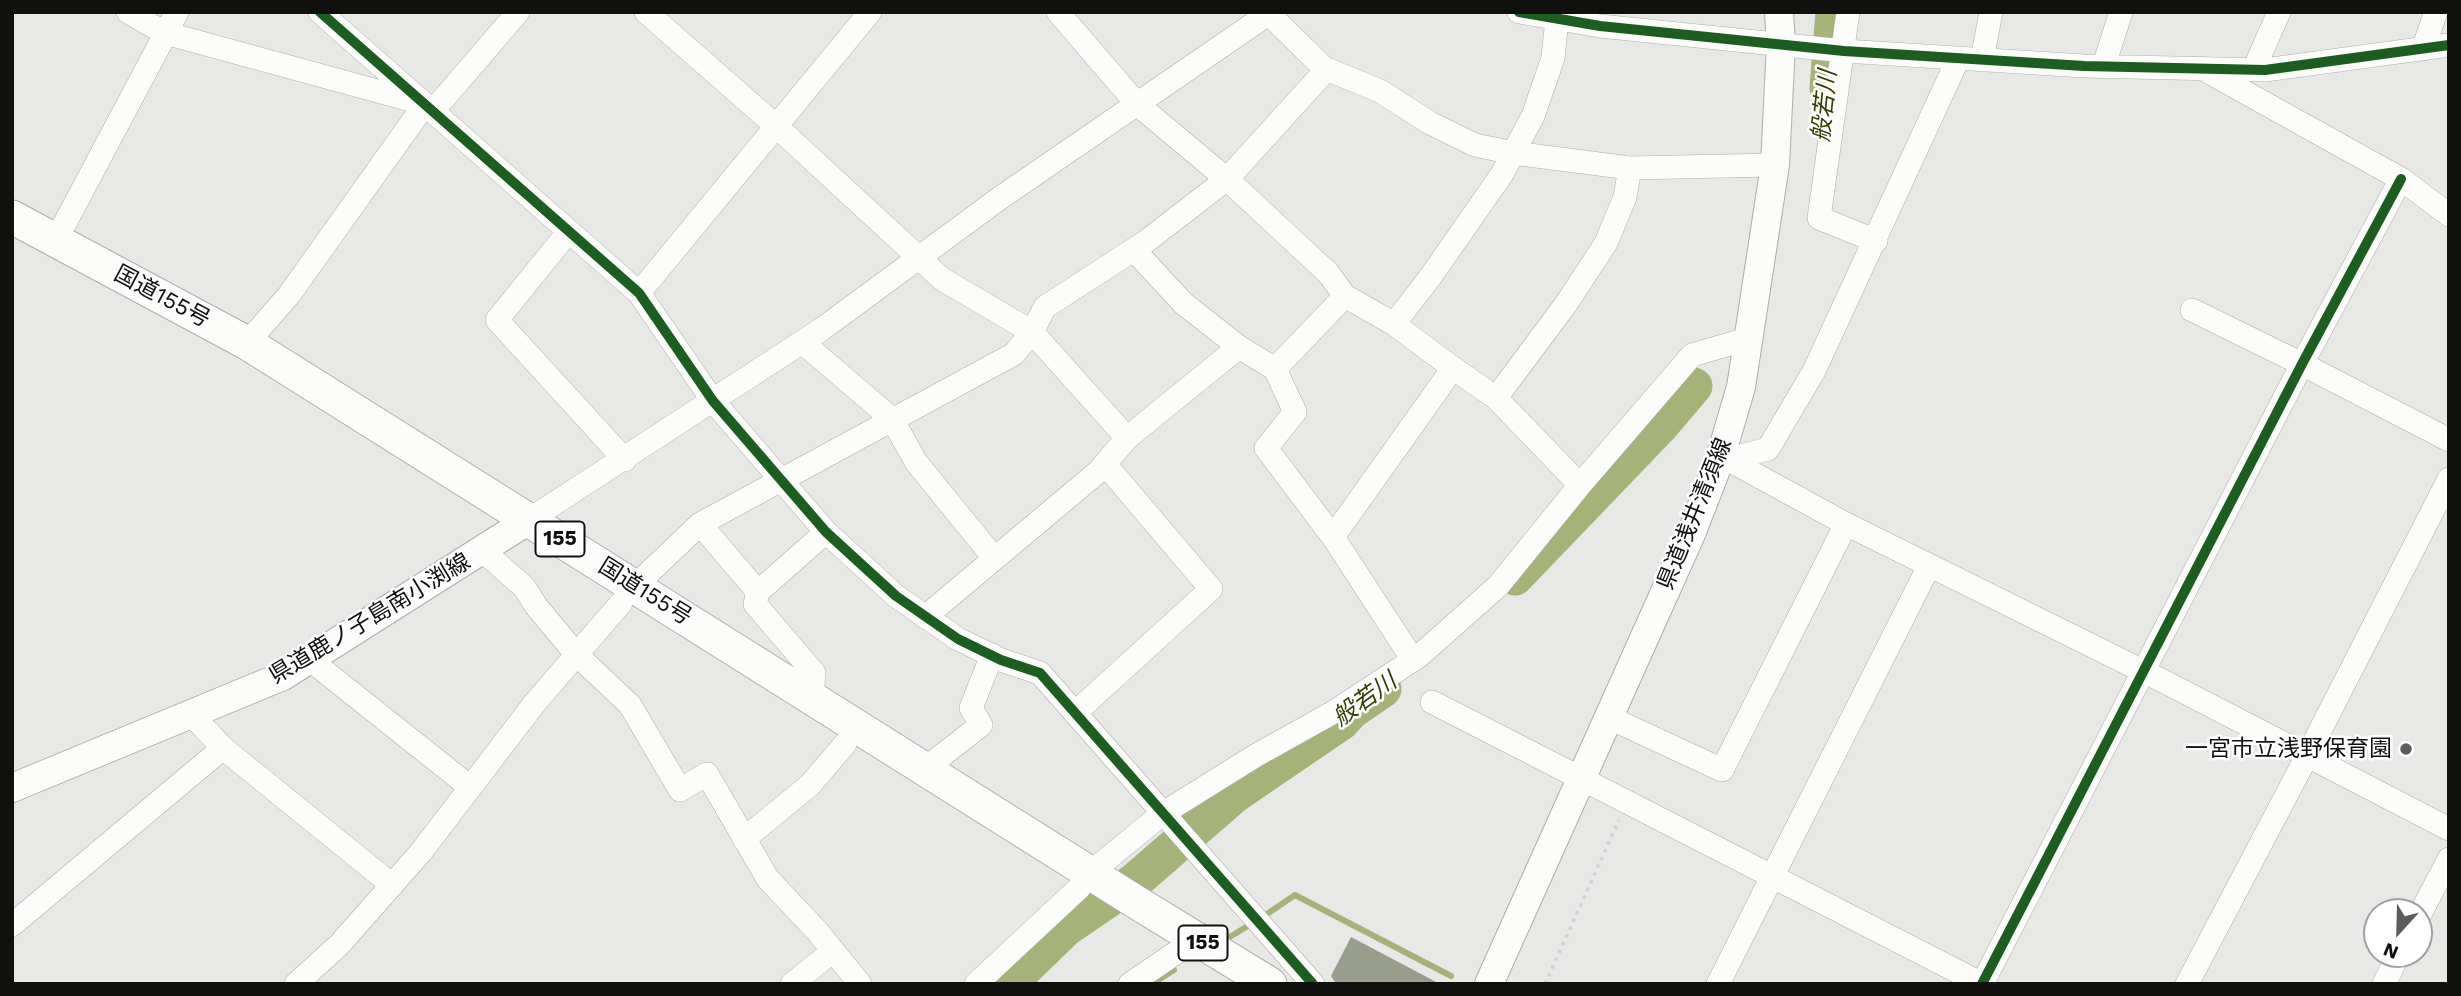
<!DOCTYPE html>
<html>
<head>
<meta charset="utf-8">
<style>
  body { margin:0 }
  #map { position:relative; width:2461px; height:996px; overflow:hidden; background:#e8e8e7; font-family:"Work Sans",sans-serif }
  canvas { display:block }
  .frame { position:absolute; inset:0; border:14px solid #10100f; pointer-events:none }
  .north { position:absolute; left:2363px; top:898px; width:70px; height:70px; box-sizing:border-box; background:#fff; border:2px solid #9f9f9f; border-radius:50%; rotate:202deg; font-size:19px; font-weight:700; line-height:28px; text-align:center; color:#10100f }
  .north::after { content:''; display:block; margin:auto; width:24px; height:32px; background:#5c5c5b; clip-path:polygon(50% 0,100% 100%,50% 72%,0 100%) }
</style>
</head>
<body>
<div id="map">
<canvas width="2461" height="996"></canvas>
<div class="frame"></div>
<div class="north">N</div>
</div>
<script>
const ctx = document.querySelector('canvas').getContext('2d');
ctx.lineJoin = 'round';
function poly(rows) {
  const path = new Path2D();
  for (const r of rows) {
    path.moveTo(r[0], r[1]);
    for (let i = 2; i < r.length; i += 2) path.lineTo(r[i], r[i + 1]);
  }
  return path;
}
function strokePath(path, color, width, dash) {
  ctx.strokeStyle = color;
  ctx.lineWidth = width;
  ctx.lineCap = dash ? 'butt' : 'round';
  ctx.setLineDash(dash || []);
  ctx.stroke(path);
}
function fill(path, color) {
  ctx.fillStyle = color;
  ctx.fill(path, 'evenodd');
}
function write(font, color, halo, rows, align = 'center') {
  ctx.font = font + ' "Work Sans","Noto Sans JP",sans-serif';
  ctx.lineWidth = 5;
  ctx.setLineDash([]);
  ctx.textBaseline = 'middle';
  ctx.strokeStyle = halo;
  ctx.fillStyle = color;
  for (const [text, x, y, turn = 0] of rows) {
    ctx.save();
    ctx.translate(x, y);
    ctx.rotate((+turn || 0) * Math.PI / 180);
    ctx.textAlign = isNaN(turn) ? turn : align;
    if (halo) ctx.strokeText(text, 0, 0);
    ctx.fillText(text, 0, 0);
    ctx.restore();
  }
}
strokePath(poly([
  [1264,916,1295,895,1451,976],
  [1228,938,1251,924],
  [1152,984,1174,970]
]), '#a5b379', 6);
strokePath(poly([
  [1828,88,1834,12],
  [1515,577,1660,426,1694,386],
  [1008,984,1066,928,1135,881,1234,795,1341,722,1351,711,1383,689]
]), '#a5b379', 37);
fill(poly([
  [1351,937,1440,984,1336,984,1331,976]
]), '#999d8c');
const minor = poly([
  [128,12,165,33,425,104,289,295,247,343],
  [320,12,639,293,713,401,826,532,896,596,958,639,1001,660,1040,673,1313,984],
  [646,12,776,126,942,279,1032,332,1127,438],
  [1058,12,1137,104,1229,181,1328,273,1345,296,1394,324,1431,276,1502,174,1513,153,1533,116,1553,58,1557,19],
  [1519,12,1600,26,1844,51,2084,66,2265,70,2449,45],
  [1848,12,1819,218,1876,241],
  [1269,14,1324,68,1380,91,1430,123,1475,145,1513,153,1630,168,1775,165],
  [2423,49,2436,12],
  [1982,60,1991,12],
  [2104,65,2121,12],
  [2254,69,2279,12],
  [2205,70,2401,179,2449,215],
  [433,111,518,12],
  [569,231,497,320,625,460],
  [56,240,177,12],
  [1134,250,1184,304,1239,347],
  [639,293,870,12],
  [2192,310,2302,364,2449,440],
  [1394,324,1453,368],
  [802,342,892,419,916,462,994,558],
  [1275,369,1345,296],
  [1496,398,1566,304,1606,243,1625,197,1630,168],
  [1727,459,1846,524,2165,682,2449,829],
  [1722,461,1768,449,1814,371,1958,59],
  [529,520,822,329,1000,198,1271,12],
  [700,524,758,592,755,604,814,673,812,698],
  [1333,537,1453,368,1496,398,1580,485],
  [483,551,524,587,536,606,576,654,630,705,680,790,707,774,768,879,817,931,860,984],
  [635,586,700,524,1014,354,1032,332,1045,307,1144,243,1227,179,1327,69],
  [758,592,826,532],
  [925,617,1099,471,1127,438,1239,347,1275,369,1295,412,1266,448,1333,537,1413,660],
  [309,659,470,787],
  [1432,702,1982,984],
  [1075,713,1211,589,1105,464],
  [191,714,223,748,392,885],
  [1608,717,1722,770,1846,524],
  [926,768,981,725,971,708,992,655],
  [744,839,810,785,845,744],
  [1090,873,1162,814,1255,756,1332,713,1419,656,1498,586,1580,485,1692,355,1747,339],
  [2419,916,2449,859],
  [12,925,223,748],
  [296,984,339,945,421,852,534,704,621,603],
  [792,984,833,951],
  [976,984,1079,888],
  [1130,984,1177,952],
  [1718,984,1929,566],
  [1982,984,2302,364,2401,179],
  [2187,984,2307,756,2449,479],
  [2384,984,2399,954]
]);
const major = poly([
  [12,788,283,676,529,520],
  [1489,984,1691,534,1719,462,1741,387,1775,165,1781,44,1779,12]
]);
const highway = poly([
  [12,217,247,343,1136,902,1270,984]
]);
strokePath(minor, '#adadac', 24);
strokePath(major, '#adadac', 30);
strokePath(highway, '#adadac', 35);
strokePath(poly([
  [1545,984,1619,820]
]), '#cfd0cf', 3.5, [3.5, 5]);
strokePath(minor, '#fcfcfb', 23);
strokePath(major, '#fcfcfb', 28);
strokePath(highway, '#fcfcfb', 33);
strokePath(poly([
  [320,12,639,293,713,401,826,532,896,596,958,639,1001,660,1040,673,1313,984],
  [1519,12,1600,26,1844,51,2084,66,2265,70,2449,45],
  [1982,984,2302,364,2401,179]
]), '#1b5e20', 10);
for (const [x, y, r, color] of [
  [2406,749,7,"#5c5c5b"]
]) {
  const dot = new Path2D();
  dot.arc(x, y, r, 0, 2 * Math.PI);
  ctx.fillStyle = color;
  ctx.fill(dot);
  strokePath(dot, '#fff', 2.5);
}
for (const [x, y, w] of [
  [560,539,49],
  [1203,943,49]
]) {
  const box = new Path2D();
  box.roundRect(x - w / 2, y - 17.5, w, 35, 5);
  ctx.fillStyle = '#fff';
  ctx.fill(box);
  strokePath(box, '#10100f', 2);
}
write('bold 21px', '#10100f', null, [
  ["155",560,539],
  ["155",1203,943]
]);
write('23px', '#10100f', '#fff', [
  ["国道155号",162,297,28],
  ["県道浅井清須線",1695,514,-68],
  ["国道155号",645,592,32],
  ["県道鹿ノ子島南小渕線",370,619,-31]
]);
write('23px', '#10100f', '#fff', [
  ["一宮市立浅野保育園",2392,749]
], 'right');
write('italic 24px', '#333f00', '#fff', [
  ["般若川",1825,106,-84],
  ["般若川",1365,700,-36]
]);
</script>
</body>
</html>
